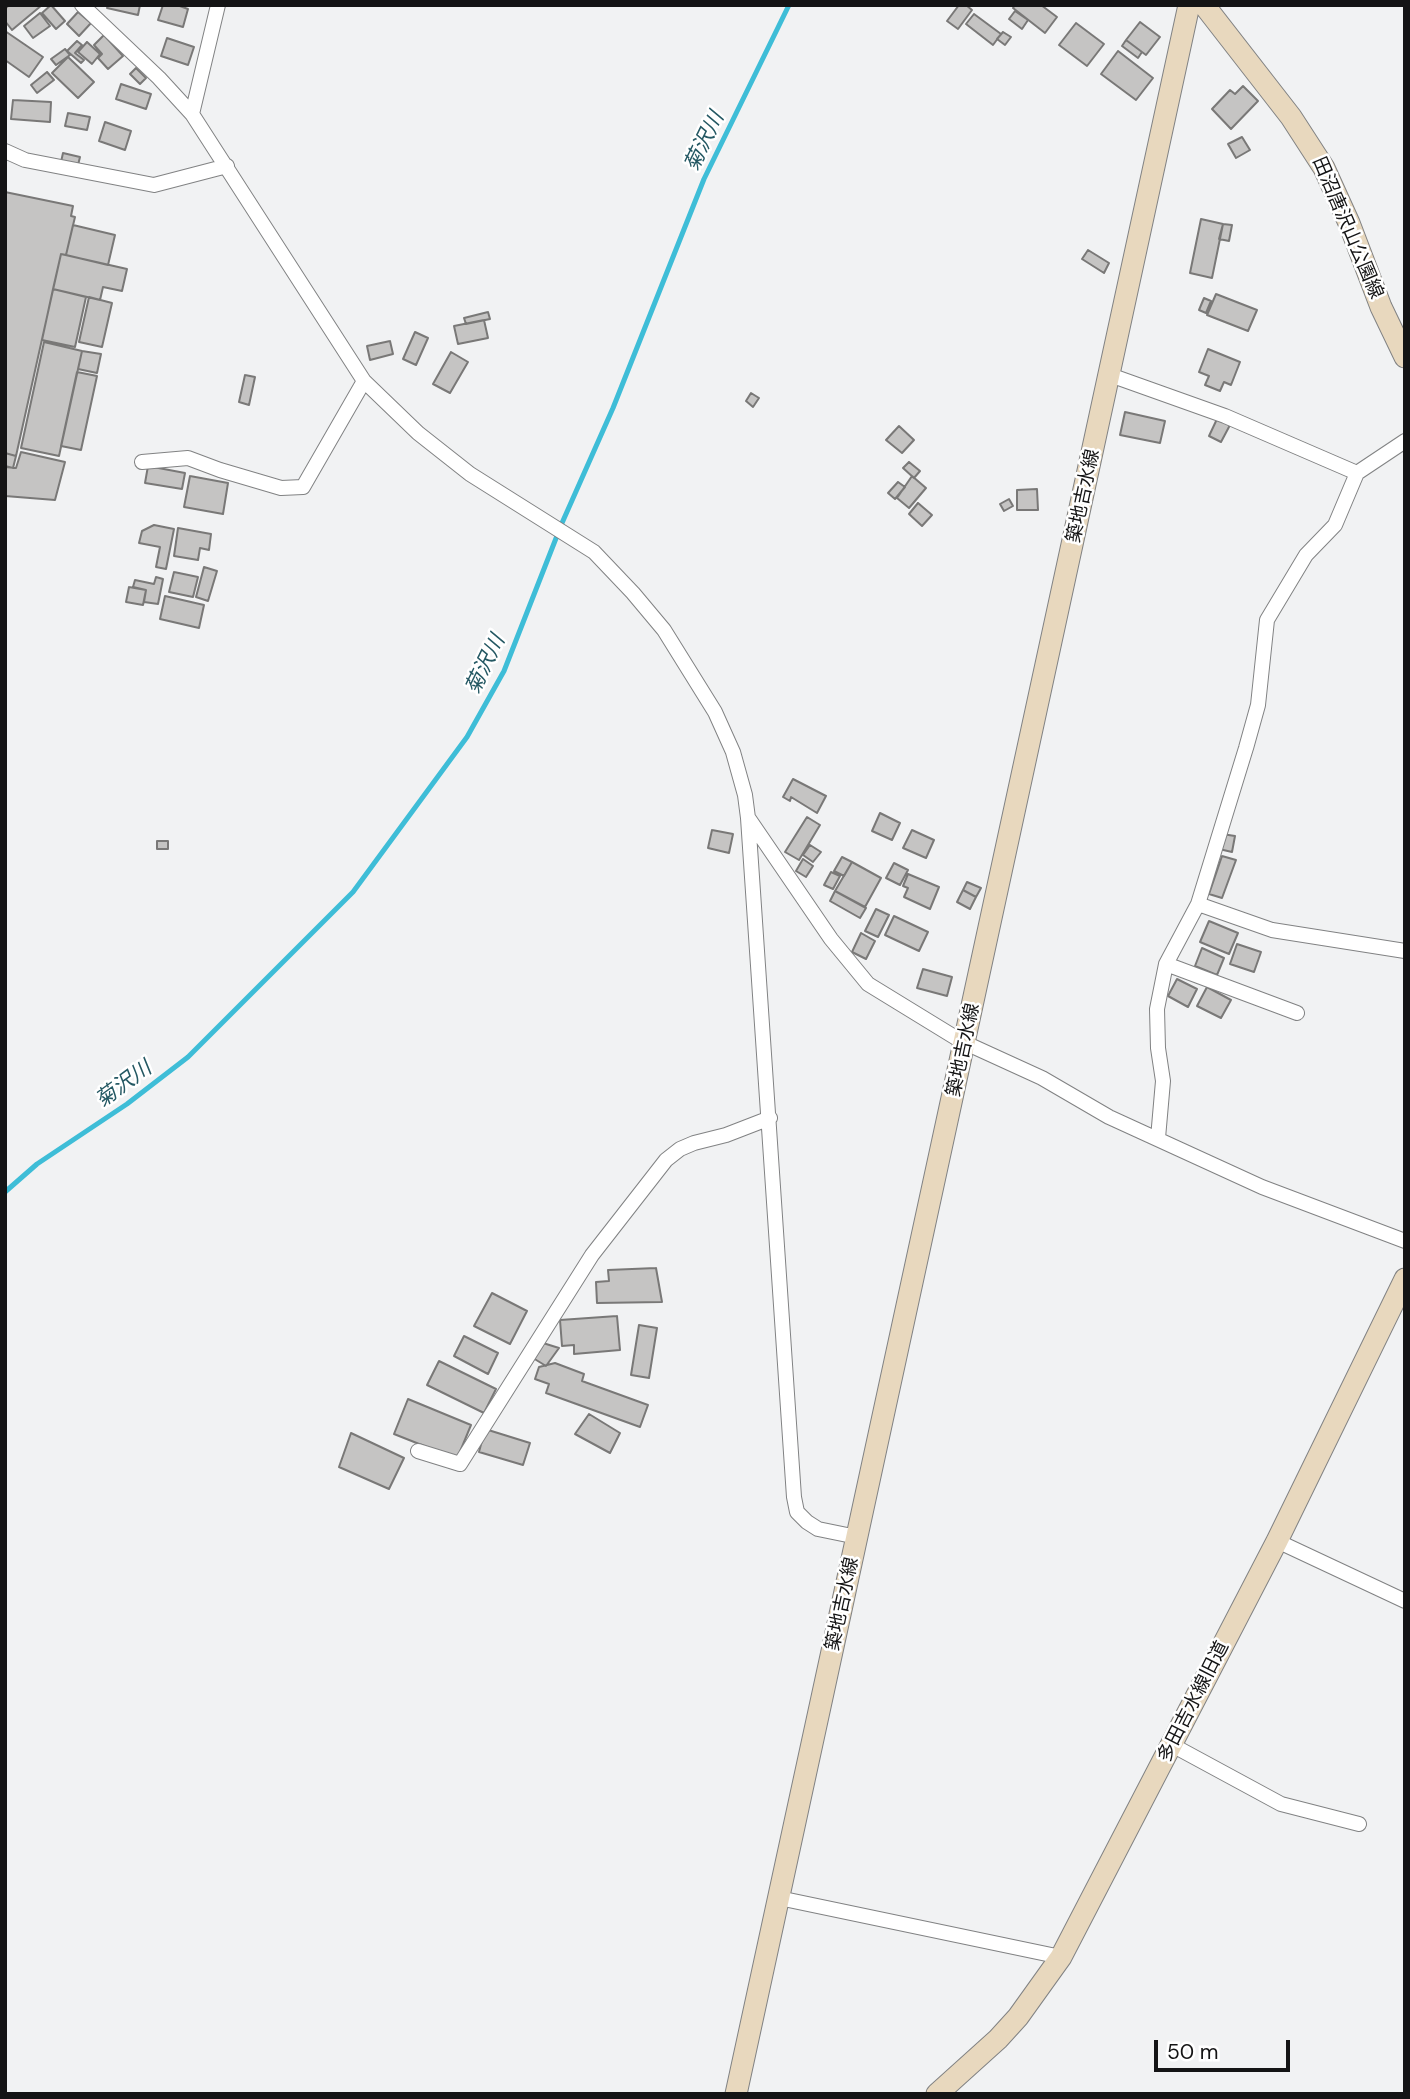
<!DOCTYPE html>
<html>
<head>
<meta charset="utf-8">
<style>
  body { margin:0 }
  #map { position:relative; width:1410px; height:2099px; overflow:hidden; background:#f1f2f3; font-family:"DM Sans",sans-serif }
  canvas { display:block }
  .frame { position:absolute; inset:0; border:7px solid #141415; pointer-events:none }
  .scale { position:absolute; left:1154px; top:2040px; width:136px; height:32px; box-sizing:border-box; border:4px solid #141415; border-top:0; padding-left:9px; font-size:21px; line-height:24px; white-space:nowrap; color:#141415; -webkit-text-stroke:5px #fff; paint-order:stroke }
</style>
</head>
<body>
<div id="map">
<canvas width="1410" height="2099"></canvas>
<div class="frame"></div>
<div class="scale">50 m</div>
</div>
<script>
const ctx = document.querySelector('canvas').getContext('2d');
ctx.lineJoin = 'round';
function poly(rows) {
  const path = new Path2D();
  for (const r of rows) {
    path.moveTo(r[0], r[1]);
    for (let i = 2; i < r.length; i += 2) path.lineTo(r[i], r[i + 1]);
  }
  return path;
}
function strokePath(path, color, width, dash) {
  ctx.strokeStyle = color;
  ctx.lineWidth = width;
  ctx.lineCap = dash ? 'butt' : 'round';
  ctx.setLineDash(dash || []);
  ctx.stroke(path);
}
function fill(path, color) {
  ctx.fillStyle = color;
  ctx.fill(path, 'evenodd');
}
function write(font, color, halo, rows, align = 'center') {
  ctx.font = font + ' "DM Sans","Noto Sans JP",sans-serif';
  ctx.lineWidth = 5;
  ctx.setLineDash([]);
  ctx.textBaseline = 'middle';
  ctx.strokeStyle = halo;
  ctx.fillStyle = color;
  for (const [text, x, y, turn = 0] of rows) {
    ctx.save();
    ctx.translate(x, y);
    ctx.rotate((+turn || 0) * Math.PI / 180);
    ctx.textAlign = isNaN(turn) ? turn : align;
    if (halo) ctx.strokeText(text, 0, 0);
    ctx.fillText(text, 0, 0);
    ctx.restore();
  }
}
strokePath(poly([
  [5,1192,37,1164,127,1104,188,1057,353,892,467,737,504,671,562,523,613,408,704,179,789,5]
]), '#3ebdd7', 5);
const building = poly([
  [9,5,42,5,12,30,5,21,5,9,9,5],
  [51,5,65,21,56,29,42,13,51,5],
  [108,5,140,5,138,15,107,8,108,5],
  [163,5,177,5,188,9,183,27,158,20,163,5],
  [959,5,966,5,972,10,958,29,947,21,959,5],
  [1015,5,1041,5,1057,17,1045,33,1013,8,1015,5],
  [1015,11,1028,20,1022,29,1009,19,1015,11],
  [78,12,91,23,79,36,67,24,78,12],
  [40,13,50,26,33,38,24,26,40,13],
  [974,14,1001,34,993,45,966,24,974,14],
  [1140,22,1160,37,1146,55,1126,40,1140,22],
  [1076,23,1104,44,1087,66,1059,45,1076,23],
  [5,31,43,57,29,77,5,60,5,31],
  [1003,32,1011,37,1005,45,997,39,1003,32],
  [104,35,123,56,108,69,98,58,102,54,94,45,104,35],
  [167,38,194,47,188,65,161,56,167,38],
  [1126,40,1142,52,1138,58,1122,46,1126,40],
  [77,41,82,45,75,53,84,60,81,63,67,51,77,41],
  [87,42,100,54,92,64,78,52,87,42],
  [65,49,70,55,56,65,51,59,65,49],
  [1118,51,1153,78,1136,100,1101,74,1118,51],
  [68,57,94,82,78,98,52,73,68,57],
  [136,68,146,78,140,84,130,74,136,68],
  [47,72,54,80,37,93,31,85,47,72],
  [121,84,151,94,146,109,116,99,121,84],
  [1243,86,1258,101,1231,129,1212,109,1230,90,1235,94,1243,86],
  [13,100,51,102,50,122,11,119,13,100],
  [68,113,90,117,87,130,65,126,68,113],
  [105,122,131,131,125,150,99,141,105,122],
  [1242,137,1250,150,1236,158,1228,144,1242,137],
  [63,153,80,157,78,165,61,162,63,153],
  [5,192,73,206,71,216,75,217,66,255,61,254,16,456,5,453,5,192],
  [1201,219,1223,224,1212,278,1190,273,1201,219],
  [1223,224,1232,225,1229,241,1219,239,1223,224],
  [73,225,115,235,108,265,66,255,73,225],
  [1088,250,1109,263,1104,273,1082,259,1088,250],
  [61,254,127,269,122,291,103,287,100,300,53,289,61,254],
  [53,289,86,297,75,347,42,340,53,289],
  [1216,294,1257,310,1248,331,1207,315,1216,294],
  [89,297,112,303,102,347,79,342,89,297],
  [1204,298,1211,301,1206,313,1199,310,1204,298],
  [488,312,490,319,466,324,464,318,488,312],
  [484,320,488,338,458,344,454,326,484,320],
  [415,332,428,338,416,365,403,359,415,332],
  [390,341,393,354,370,360,367,346,390,341],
  [44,342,82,351,59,456,21,448,44,342],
  [1208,349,1240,362,1231,385,1224,382,1220,391,1205,385,1209,376,1199,372,1208,349],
  [82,351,101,354,97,373,78,369,82,351],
  [451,352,468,362,450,393,433,384,451,352],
  [77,372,97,376,81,450,61,446,77,372],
  [245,375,255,377,249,405,239,402,245,375],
  [751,393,759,398,753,407,746,401,751,393],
  [1125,412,1165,421,1160,443,1120,435,1125,412],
  [1217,419,1230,425,1221,442,1209,436,1217,419],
  [899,426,914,440,902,453,886,440,899,426],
  [21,452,65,462,55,500,5,496,5,467,16,468,21,452],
  [5,453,16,456,13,468,5,466,5,453],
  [909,462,920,471,914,478,903,468,909,462],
  [148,466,185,473,182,489,145,483,148,466],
  [190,476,228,483,223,514,184,507,190,476],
  [912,476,926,488,909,508,897,498,912,476],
  [898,482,905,487,895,499,888,493,898,482],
  [1037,489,1038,510,1017,510,1017,490,1037,489],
  [1009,499,1013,506,1004,511,1000,504,1009,499],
  [918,503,932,515,922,526,909,514,918,503],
  [154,525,174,529,166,569,156,567,160,547,139,543,142,531,154,525],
  [178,528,211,534,209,550,200,548,198,560,174,556,178,528],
  [204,567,217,571,208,601,196,597,204,567],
  [174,572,198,577,193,597,169,592,174,572],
  [156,577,163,579,158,604,144,602,146,590,133,587,135,580,154,584,156,577],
  [129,587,146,590,143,605,126,602,129,587],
  [165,596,204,605,199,628,160,619,165,596],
  [793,779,826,796,817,813,791,797,790,801,783,797,793,779],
  [880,813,900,823,892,840,872,831,880,813],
  [807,817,820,825,799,860,785,852,807,817],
  [712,830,733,834,729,853,708,848,712,830],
  [912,830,934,840,926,858,903,848,912,830],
  [1222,834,1235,836,1232,852,1219,849,1222,834],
  [157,841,168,841,168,849,157,849,157,841],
  [810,845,821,852,813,862,803,855,810,845],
  [1222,856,1236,860,1222,898,1209,894,1222,856],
  [842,857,852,862,844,876,834,871,842,857],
  [803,859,813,866,806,877,796,871,803,859],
  [852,862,881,878,865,907,835,891,852,862],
  [894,863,908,870,900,885,886,878,894,863],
  [831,872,840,876,833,889,824,885,831,872],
  [908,874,939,887,930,909,904,897,908,888,903,886,908,874],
  [967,882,981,888,976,897,963,890,967,882],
  [963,890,976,897,970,909,957,902,963,890],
  [835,891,866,908,860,918,830,901,835,891],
  [876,909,889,915,878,937,865,931,876,909],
  [894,916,928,932,919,951,885,935,894,916],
  [1209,921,1238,933,1229,954,1200,942,1209,921],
  [861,933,875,941,866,959,852,952,861,933],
  [1237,944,1261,952,1254,972,1230,964,1237,944],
  [1202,948,1224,958,1217,975,1195,966,1202,948],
  [923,969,952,977,947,996,917,988,923,969],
  [1177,979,1197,989,1188,1007,1168,996,1177,979],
  [1207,987,1231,1000,1221,1018,1197,1006,1207,987],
  [656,1268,662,1302,597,1303,596,1282,609,1281,608,1270,656,1268],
  [492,1293,527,1311,510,1344,474,1326,492,1293],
  [617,1316,620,1350,574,1354,574,1345,562,1346,560,1320,617,1316],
  [639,1325,657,1328,649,1378,631,1375,639,1325],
  [464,1336,498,1353,488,1374,454,1356,464,1336],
  [543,1343,559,1348,546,1366,533,1358,543,1343],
  [439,1361,496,1389,484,1413,427,1385,439,1361],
  [555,1363,584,1374,582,1381,648,1405,640,1427,546,1393,549,1384,535,1379,539,1367,555,1363],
  [408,1399,471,1425,457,1459,394,1434,408,1399],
  [589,1414,620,1433,610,1453,575,1434,589,1414],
  [485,1429,530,1443,523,1465,479,1452,485,1429],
  [351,1433,404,1458,389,1489,339,1467,351,1433]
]);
fill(building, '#c5c4c3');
strokePath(building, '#797877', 2);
const street = poly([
  [82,5,159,78,192,114,364,381,418,433,470,474,594,552,633,593,664,630,715,712,733,752,745,795,748,818,794,1497,797,1512,807,1522,818,1529,857,1537],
  [192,114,218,5],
  [5,151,25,160,154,185,227,166],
  [1110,375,1225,416,1357,473],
  [142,462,188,458,220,470,281,488,303,487,364,381],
  [749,819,831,939,868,984,961,1041,1042,1078,1109,1117,1262,1187,1405,1241],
  [1198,904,1272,930,1405,951],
  [1166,964,1297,1013],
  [1158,1138,1163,1081,1158,1048,1157,1009,1166,964,1198,904,1246,748,1258,705,1267,620,1306,555,1335,525,1357,473,1405,441],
  [418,1451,460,1464,592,1255,666,1160,680,1149,694,1143,726,1135,770,1118],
  [1277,1541,1405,1601],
  [1172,1745,1281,1804,1359,1824],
  [779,1898,1061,1957]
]);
const secondary = poly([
  [1204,5,1291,117,1324,168,1349,223,1381,307,1405,357],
  [736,2094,1189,5],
  [937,2094,998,2039,1018,2017,1061,1957,1277,1541,1405,1279]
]);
strokePath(street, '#818283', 16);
strokePath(secondary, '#818283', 23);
strokePath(street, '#fff', 14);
strokePath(secondary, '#e8d8be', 21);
write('19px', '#141415', '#fff', [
  ["田沼唐沢山公園線",1347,228,67],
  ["築地吉水線",1084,496,-78],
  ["築地吉水線",964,1050,-78],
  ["築地吉水線",843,1604,-78],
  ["多田吉水線旧道",1194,1702,-63]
]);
write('italic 21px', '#245863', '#fff', [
  ["菊沢川",705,142,-64],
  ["菊沢川",486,665,-64],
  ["菊沢川",124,1085,-36]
]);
</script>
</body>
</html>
